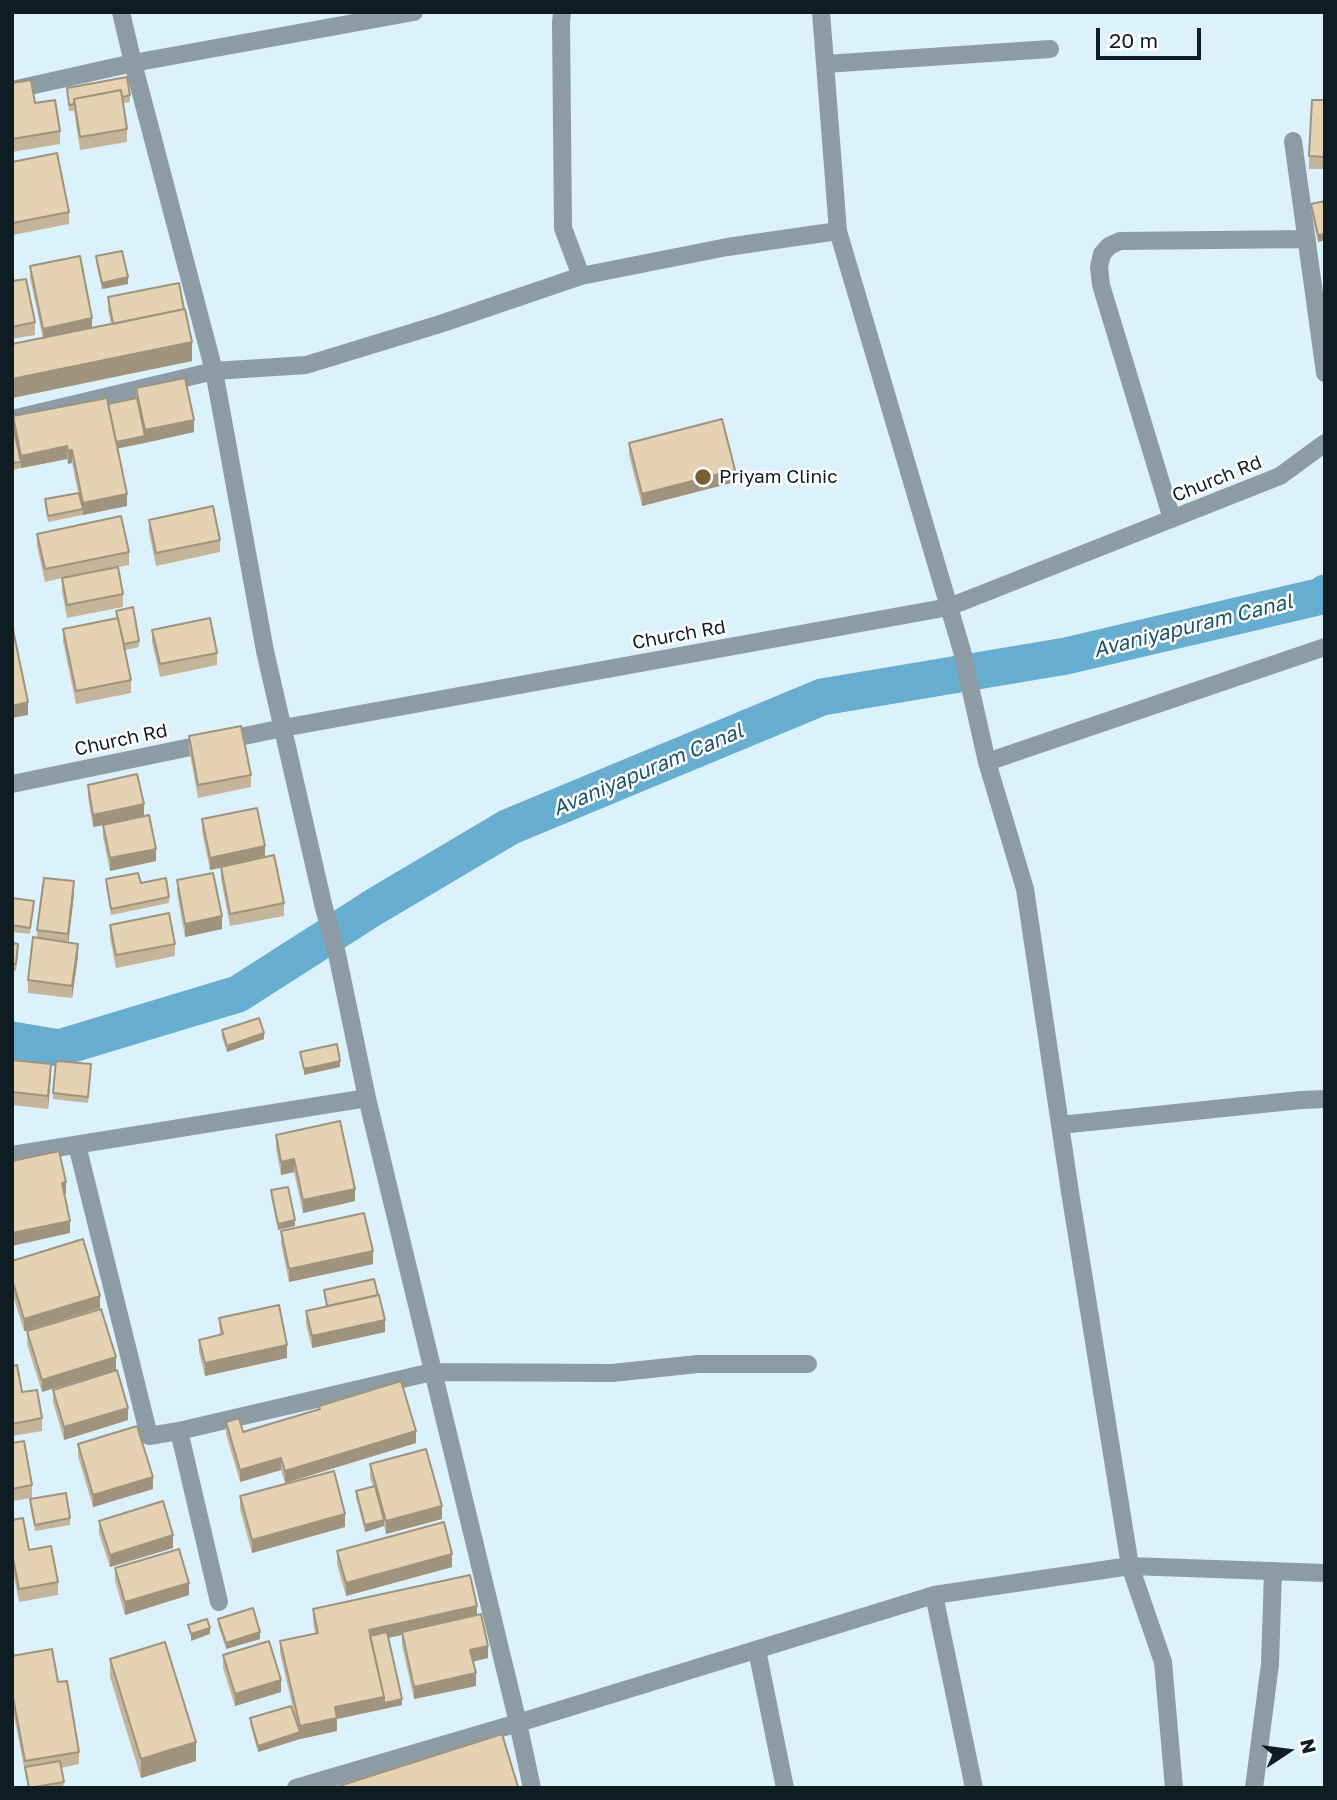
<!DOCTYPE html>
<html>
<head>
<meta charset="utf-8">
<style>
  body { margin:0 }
  #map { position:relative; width:1337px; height:1800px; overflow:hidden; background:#dbf1fc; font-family:"Golos Text",sans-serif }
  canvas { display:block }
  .frame { position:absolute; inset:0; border:14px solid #0f1d23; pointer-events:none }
  .north { position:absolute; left:1253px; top:1716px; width:70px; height:70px; -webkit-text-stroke:5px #fff; paint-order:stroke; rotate:77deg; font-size:19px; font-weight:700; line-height:28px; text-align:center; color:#0f1d23 }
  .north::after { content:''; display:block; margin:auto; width:24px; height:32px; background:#0f1d23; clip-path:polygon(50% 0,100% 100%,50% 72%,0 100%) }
  .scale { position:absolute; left:1096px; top:28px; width:105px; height:32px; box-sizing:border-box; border:4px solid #0f1d23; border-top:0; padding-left:9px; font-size:21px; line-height:24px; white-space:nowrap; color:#0f1d23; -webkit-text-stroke:5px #fff; paint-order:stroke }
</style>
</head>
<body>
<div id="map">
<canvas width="1337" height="1800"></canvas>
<div class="frame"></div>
<div class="north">N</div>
<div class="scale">20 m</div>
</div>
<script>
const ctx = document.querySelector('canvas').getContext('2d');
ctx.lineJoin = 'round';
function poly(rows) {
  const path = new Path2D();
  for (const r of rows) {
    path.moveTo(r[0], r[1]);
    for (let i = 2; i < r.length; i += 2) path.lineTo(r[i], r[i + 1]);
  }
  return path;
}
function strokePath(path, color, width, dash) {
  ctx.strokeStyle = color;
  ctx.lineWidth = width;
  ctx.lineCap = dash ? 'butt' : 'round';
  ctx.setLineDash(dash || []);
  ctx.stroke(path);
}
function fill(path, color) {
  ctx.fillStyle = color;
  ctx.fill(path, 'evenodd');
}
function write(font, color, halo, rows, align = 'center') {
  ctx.font = font + ' "Golos Text",sans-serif';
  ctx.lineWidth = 5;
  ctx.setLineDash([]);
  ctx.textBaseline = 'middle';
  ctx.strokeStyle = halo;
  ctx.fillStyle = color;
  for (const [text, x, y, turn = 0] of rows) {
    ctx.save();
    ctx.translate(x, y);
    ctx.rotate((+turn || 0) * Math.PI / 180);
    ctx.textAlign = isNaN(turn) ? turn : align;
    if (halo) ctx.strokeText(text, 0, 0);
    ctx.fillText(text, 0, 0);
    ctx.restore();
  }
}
strokePath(poly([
  [12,1040,59,1048,238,994,374,907,509,827,822,697,1066,656,1322,596,1325,593]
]), '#66adcf', 37);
strokePath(poly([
  [121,12,133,63,214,371,265,651,324,908,337,954,367,1098,518,1723,532,1788],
  [562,12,561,23,563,228,581,276],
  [821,12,838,231,962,651,987,762,1025,889,1070,1192,1130,1566,1163,1662,1174,1788],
  [825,64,1050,49],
  [12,90,133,63,414,12],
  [1293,141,1325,373],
  [12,419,214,371,306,365,440,324,581,276,727,247,838,231],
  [1172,519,1101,285,1099,267,1102,254,1109,246,1120,241,1307,239],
  [987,762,1325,647],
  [12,784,283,728,949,607,1280,476,1325,443],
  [1060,1125,1301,1100,1325,1099],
  [77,1145,149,1436,179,1431,432,1372,612,1373,698,1364,808,1364],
  [12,1155,367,1098],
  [179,1431,219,1602],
  [934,1595,974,1788],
  [757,1650,785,1788],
  [296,1788,518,1723,934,1595,1130,1566,1325,1573],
  [1254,1788,1270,1664,1273,1571]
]), '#8d9ca4', 18);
fill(poly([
  [12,83,35,103,60,131,60,144,12,152],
  [67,88,130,95,130,102,123,103,127,129,127,142,80,150,74,111,69,111],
  [1325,100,1325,169,1309,169,1309,156],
  [12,162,69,212,69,224,13,235,12,230],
  [1325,201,1325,240,1318,242,1311,210,1311,204],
  [96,256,128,284,102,289,96,263],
  [30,266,92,328,111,324,108,310,108,297,192,361,12,398,12,344,43,338,30,278],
  [1323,269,1325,269,1325,288,1323,282],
  [12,281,35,322,35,335,12,339],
  [136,388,194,432,118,448,127,506,48,522,45,506,45,499,78,493,72,463,68,464,67,459,12,470,13,416,108,404,136,398],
  [629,443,735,482,642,506,629,455],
  [149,520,220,540,220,552,156,566,149,532],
  [37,534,129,552,129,565,83,574,123,594,123,607,67,618,62,591,62,578,45,582,37,546],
  [116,611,139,641,139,647,125,650,131,680,131,693,76,704,63,642,63,629,116,619],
  [152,630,217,653,217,665,160,677,152,642],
  [189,736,251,775,251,787,198,798,189,749],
  [88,785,144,816,156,861,110,871,103,837,103,825,93,827,88,797],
  [202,819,265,857,284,903,284,916,230,926,221,879,221,868,210,870,202,831],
  [106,879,141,883,169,897,169,903,111,915,106,886],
  [177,880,222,929,185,937,177,893],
  [74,894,68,942,78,956,72,998,28,993,28,980,37,938,37,930],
  [12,898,34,907,30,934,12,932],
  [110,925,175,944,175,956,116,968,110,938],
  [12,943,18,951,16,971,12,970],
  [222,1030,264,1039,227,1052,222,1037],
  [12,1060,51,1077,48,1109,12,1105],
  [91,1071,88,1103,53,1099,53,1093],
  [276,1135,355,1201,303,1213,294,1172,281,1175,276,1148],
  [271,1190,295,1226,278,1230,271,1197],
  [281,1231,373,1264,289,1282,281,1244],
  [12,1261,100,1308,24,1331,12,1292],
  [324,1290,385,1332,312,1348,306,1324,306,1311,326,1307],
  [101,1309,42,1392,27,1344,27,1331],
  [219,1318,287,1358,205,1376,199,1352,199,1340,220,1335],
  [12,1366,22,1392,42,1418,42,1431,12,1436],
  [53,1390,128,1420,64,1440,53,1402],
  [319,1406,416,1443,285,1483,281,1470,240,1482,226,1434,226,1422,243,1432,319,1409],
  [12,1443,32,1485,32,1498,12,1501],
  [78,1444,153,1489,93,1507,78,1456],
  [370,1464,442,1519,386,1534,384,1526,365,1532,356,1498,356,1491,373,1487,370,1477],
  [240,1496,345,1527,252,1553,240,1509],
  [30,1499,70,1518,70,1525,35,1531,30,1506],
  [12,1520,29,1550,58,1582,58,1595,19,1602,12,1566],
  [99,1521,173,1548,110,1567,99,1533],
  [337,1551,452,1567,346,1596,337,1564],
  [115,1568,189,1595,125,1615,115,1581],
  [313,1609,477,1615,488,1658,473,1662,476,1686,414,1699,402,1645,402,1635,388,1638,402,1705,337,1719,337,1731,300,1739,258,1752,250,1724,250,1718,295,1717,280,1653,280,1641,315,1633,313,1622],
  [218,1619,260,1639,226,1649,218,1625],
  [223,1655,281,1692,235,1706,223,1668],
  [12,1656,58,1682,79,1752,79,1764,61,1768,64,1788,28,1788,12,1705],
  [110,1659,196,1761,141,1778,110,1677]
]), '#c4b59a');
fill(poly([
  [1325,234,1325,240,1318,242,1318,235],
  [128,277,128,284,102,289,102,283],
  [92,318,92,331,43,341,43,329],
  [192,342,192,361,12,398,12,379],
  [194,420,194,432,145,443,145,430],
  [145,436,145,443,115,449,115,443],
  [67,446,67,459,21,468,21,456],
  [72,450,72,463,68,464,68,451],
  [735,470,735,482,642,506,642,494],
  [127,494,127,506,83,515,83,503],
  [28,702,28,715,12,718,12,706],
  [144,804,144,817,93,827,93,815],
  [265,846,265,858,210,870,210,858],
  [156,849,156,861,110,871,110,858],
  [74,881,74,894,68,947,68,934],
  [222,916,222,929,185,937,185,924],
  [78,944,78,956,72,998,72,986],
  [264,1033,264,1039,227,1052,227,1046],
  [340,1061,340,1067,304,1075,304,1069],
  [51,1064,51,1077,48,1109,48,1096],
  [294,1159,294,1172,281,1175,281,1162],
  [66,1182,66,1194,62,1195,62,1183],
  [355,1189,355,1201,303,1213,303,1200],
  [295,1220,295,1226,278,1230,278,1224],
  [70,1221,70,1233,12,1246,12,1233],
  [373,1251,373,1264,289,1282,289,1269],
  [100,1296,100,1308,24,1331,24,1319],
  [385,1320,385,1332,312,1348,312,1336],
  [287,1345,287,1358,205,1376,205,1363],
  [116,1357,116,1370,42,1392,42,1380],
  [128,1408,128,1420,64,1440,64,1427],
  [416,1431,416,1443,285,1483,285,1471],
  [281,1458,281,1470,240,1482,240,1470],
  [153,1477,153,1489,93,1507,93,1495],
  [442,1506,442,1519,386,1534,386,1521],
  [345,1514,345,1527,252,1553,252,1540],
  [384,1520,384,1526,365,1532,365,1525],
  [173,1535,173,1548,110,1567,110,1555],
  [452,1554,452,1567,346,1596,346,1583],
  [189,1583,189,1595,125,1615,125,1602],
  [477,1606,477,1618,370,1642,369,1630],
  [210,1628,210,1634,191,1641,191,1634],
  [260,1632,260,1639,226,1649,226,1643],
  [488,1646,488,1658,470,1662,470,1650],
  [476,1673,476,1686,414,1699,414,1687],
  [281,1680,281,1692,235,1706,235,1694],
  [384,1697,402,1699,402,1705,337,1719,337,1731,300,1739,258,1752,258,1746,300,1732,300,1726,335,1707],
  [196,1742,196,1761,141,1778,141,1759]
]), '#a0937d');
const building = poly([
  [127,77,130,95,122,97,121,90,74,99,74,104,69,105,67,88,127,77],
  [31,80,35,103,55,100,60,131,12,139,12,83,31,80],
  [121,90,127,129,80,137,74,99,121,90],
  [1312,100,1325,100,1325,157,1309,156,1312,100],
  [57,153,69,212,13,223,12,218,12,162,57,153],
  [1325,201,1325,234,1318,235,1311,204,1325,201],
  [122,251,128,277,102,283,96,256,122,251],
  [80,256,92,318,43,329,30,266,80,256],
  [26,279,35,322,12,327,12,281,26,279],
  [179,283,184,309,113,324,108,297,179,283],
  [185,309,192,342,12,379,12,344,185,309],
  [185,378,194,420,145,430,136,388,185,378],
  [107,398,127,494,83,503,72,450,68,451,67,446,21,456,13,416,107,398],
  [137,398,145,436,116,442,108,404,137,398],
  [722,419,735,470,642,494,629,443,722,419],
  [12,426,13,426,21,462,12,463,12,426],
  [79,493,83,509,48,516,45,499,79,493],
  [213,506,220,540,156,553,149,520,213,506],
  [121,516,129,552,45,569,37,534,121,516],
  [118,567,123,594,67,605,62,578,118,567],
  [133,607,139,641,124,644,116,611,133,607],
  [118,618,131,680,76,691,63,629,118,618],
  [210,618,217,653,160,664,152,630,210,618],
  [12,625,28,702,12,706,12,625],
  [241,726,251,775,198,785,189,736,241,726],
  [137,774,144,804,93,815,88,785,137,774],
  [257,808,265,846,210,858,202,819,257,808],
  [149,815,156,849,110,858,103,825,149,815],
  [274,855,284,903,230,914,221,867,274,855],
  [138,873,141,883,166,878,169,897,111,909,106,879,138,873],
  [213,873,222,916,185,924,177,880,213,873],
  [44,878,74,881,68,934,37,930,44,878],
  [12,898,34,901,30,928,12,925,12,898],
  [169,913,175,944,116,955,110,925,169,913],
  [33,937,78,944,72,986,28,980,33,937],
  [12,943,18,944,16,964,12,964,12,943],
  [259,1018,264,1033,227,1046,222,1030,259,1018],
  [337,1044,340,1061,304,1069,300,1052,337,1044],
  [12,1060,51,1064,48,1096,12,1092,12,1060],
  [56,1061,91,1064,88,1097,53,1093,56,1061],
  [340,1121,355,1189,303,1200,294,1159,281,1162,276,1135,340,1121],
  [59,1151,66,1182,62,1183,70,1221,12,1233,12,1161,59,1151],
  [288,1187,295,1220,278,1224,271,1190,288,1187],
  [364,1213,373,1251,289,1269,281,1231,364,1213],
  [83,1239,100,1296,24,1319,12,1279,12,1261,83,1239],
  [374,1279,378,1295,327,1306,324,1290,374,1279],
  [379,1295,385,1320,312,1336,306,1311,379,1295],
  [279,1305,287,1345,205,1363,199,1340,223,1334,219,1318,279,1305],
  [101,1309,116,1357,42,1380,27,1331,101,1309],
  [17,1365,22,1392,37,1390,42,1418,12,1424,12,1366,17,1365],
  [117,1370,128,1408,64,1427,53,1390,117,1370],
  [401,1381,416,1431,285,1471,281,1458,240,1470,226,1422,239,1418,243,1432,320,1409,319,1406,401,1381],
  [137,1426,153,1477,93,1495,78,1444,137,1426],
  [24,1441,32,1485,12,1489,12,1443,24,1441],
  [426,1449,442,1506,386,1521,370,1464,426,1449],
  [334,1471,345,1514,252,1540,240,1496,334,1471],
  [375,1486,384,1520,365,1525,356,1491,375,1486],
  [66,1493,70,1518,35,1525,30,1499,66,1493],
  [163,1501,173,1535,110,1555,99,1521,163,1501],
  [23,1518,29,1550,51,1546,58,1582,19,1589,12,1553,12,1520,23,1518],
  [444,1522,452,1554,346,1583,337,1551,444,1522],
  [179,1549,189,1583,125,1602,115,1568,179,1549],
  [470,1575,477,1606,369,1630,384,1697,335,1707,337,1718,300,1726,280,1641,318,1633,313,1609,470,1575],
  [253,1608,260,1632,226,1643,218,1619,253,1608],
  [481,1614,488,1646,470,1650,476,1673,414,1687,402,1632,481,1614],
  [207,1619,210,1628,191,1634,188,1625,207,1619],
  [387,1632,402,1699,384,1703,384,1697,370,1636,387,1632],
  [269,1641,281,1680,235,1694,223,1655,269,1641],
  [165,1642,196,1742,141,1759,110,1659,165,1642],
  [52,1649,58,1682,67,1681,79,1752,25,1761,12,1692,12,1656,52,1649],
  [291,1706,300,1732,258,1746,250,1718,291,1706],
  [502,1734,518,1787,515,1788,333,1788,502,1734],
  [60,1761,64,1782,29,1788,25,1767,60,1761]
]);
fill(building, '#e4d2b3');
strokePath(building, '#a0937d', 2);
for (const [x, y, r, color] of [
  [703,477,9,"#796031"]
]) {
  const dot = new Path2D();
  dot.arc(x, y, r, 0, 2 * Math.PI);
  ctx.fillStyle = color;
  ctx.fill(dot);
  strokePath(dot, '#fff', 2.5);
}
write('19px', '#0f1d23', '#fff', [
  ["Priyam Clinic",719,477]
], 'left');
write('19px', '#0f1d23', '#fff', [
  ["Church Rd",1217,479,-22],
  ["Church Rd",679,635,-10],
  ["Church Rd",121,740,-12]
]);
write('italic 21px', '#1d556d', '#fff', [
  ["Avaniyapuram Canal",1193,626,-14],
  ["Avaniyapuram Canal",648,770,-23]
]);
</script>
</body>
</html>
